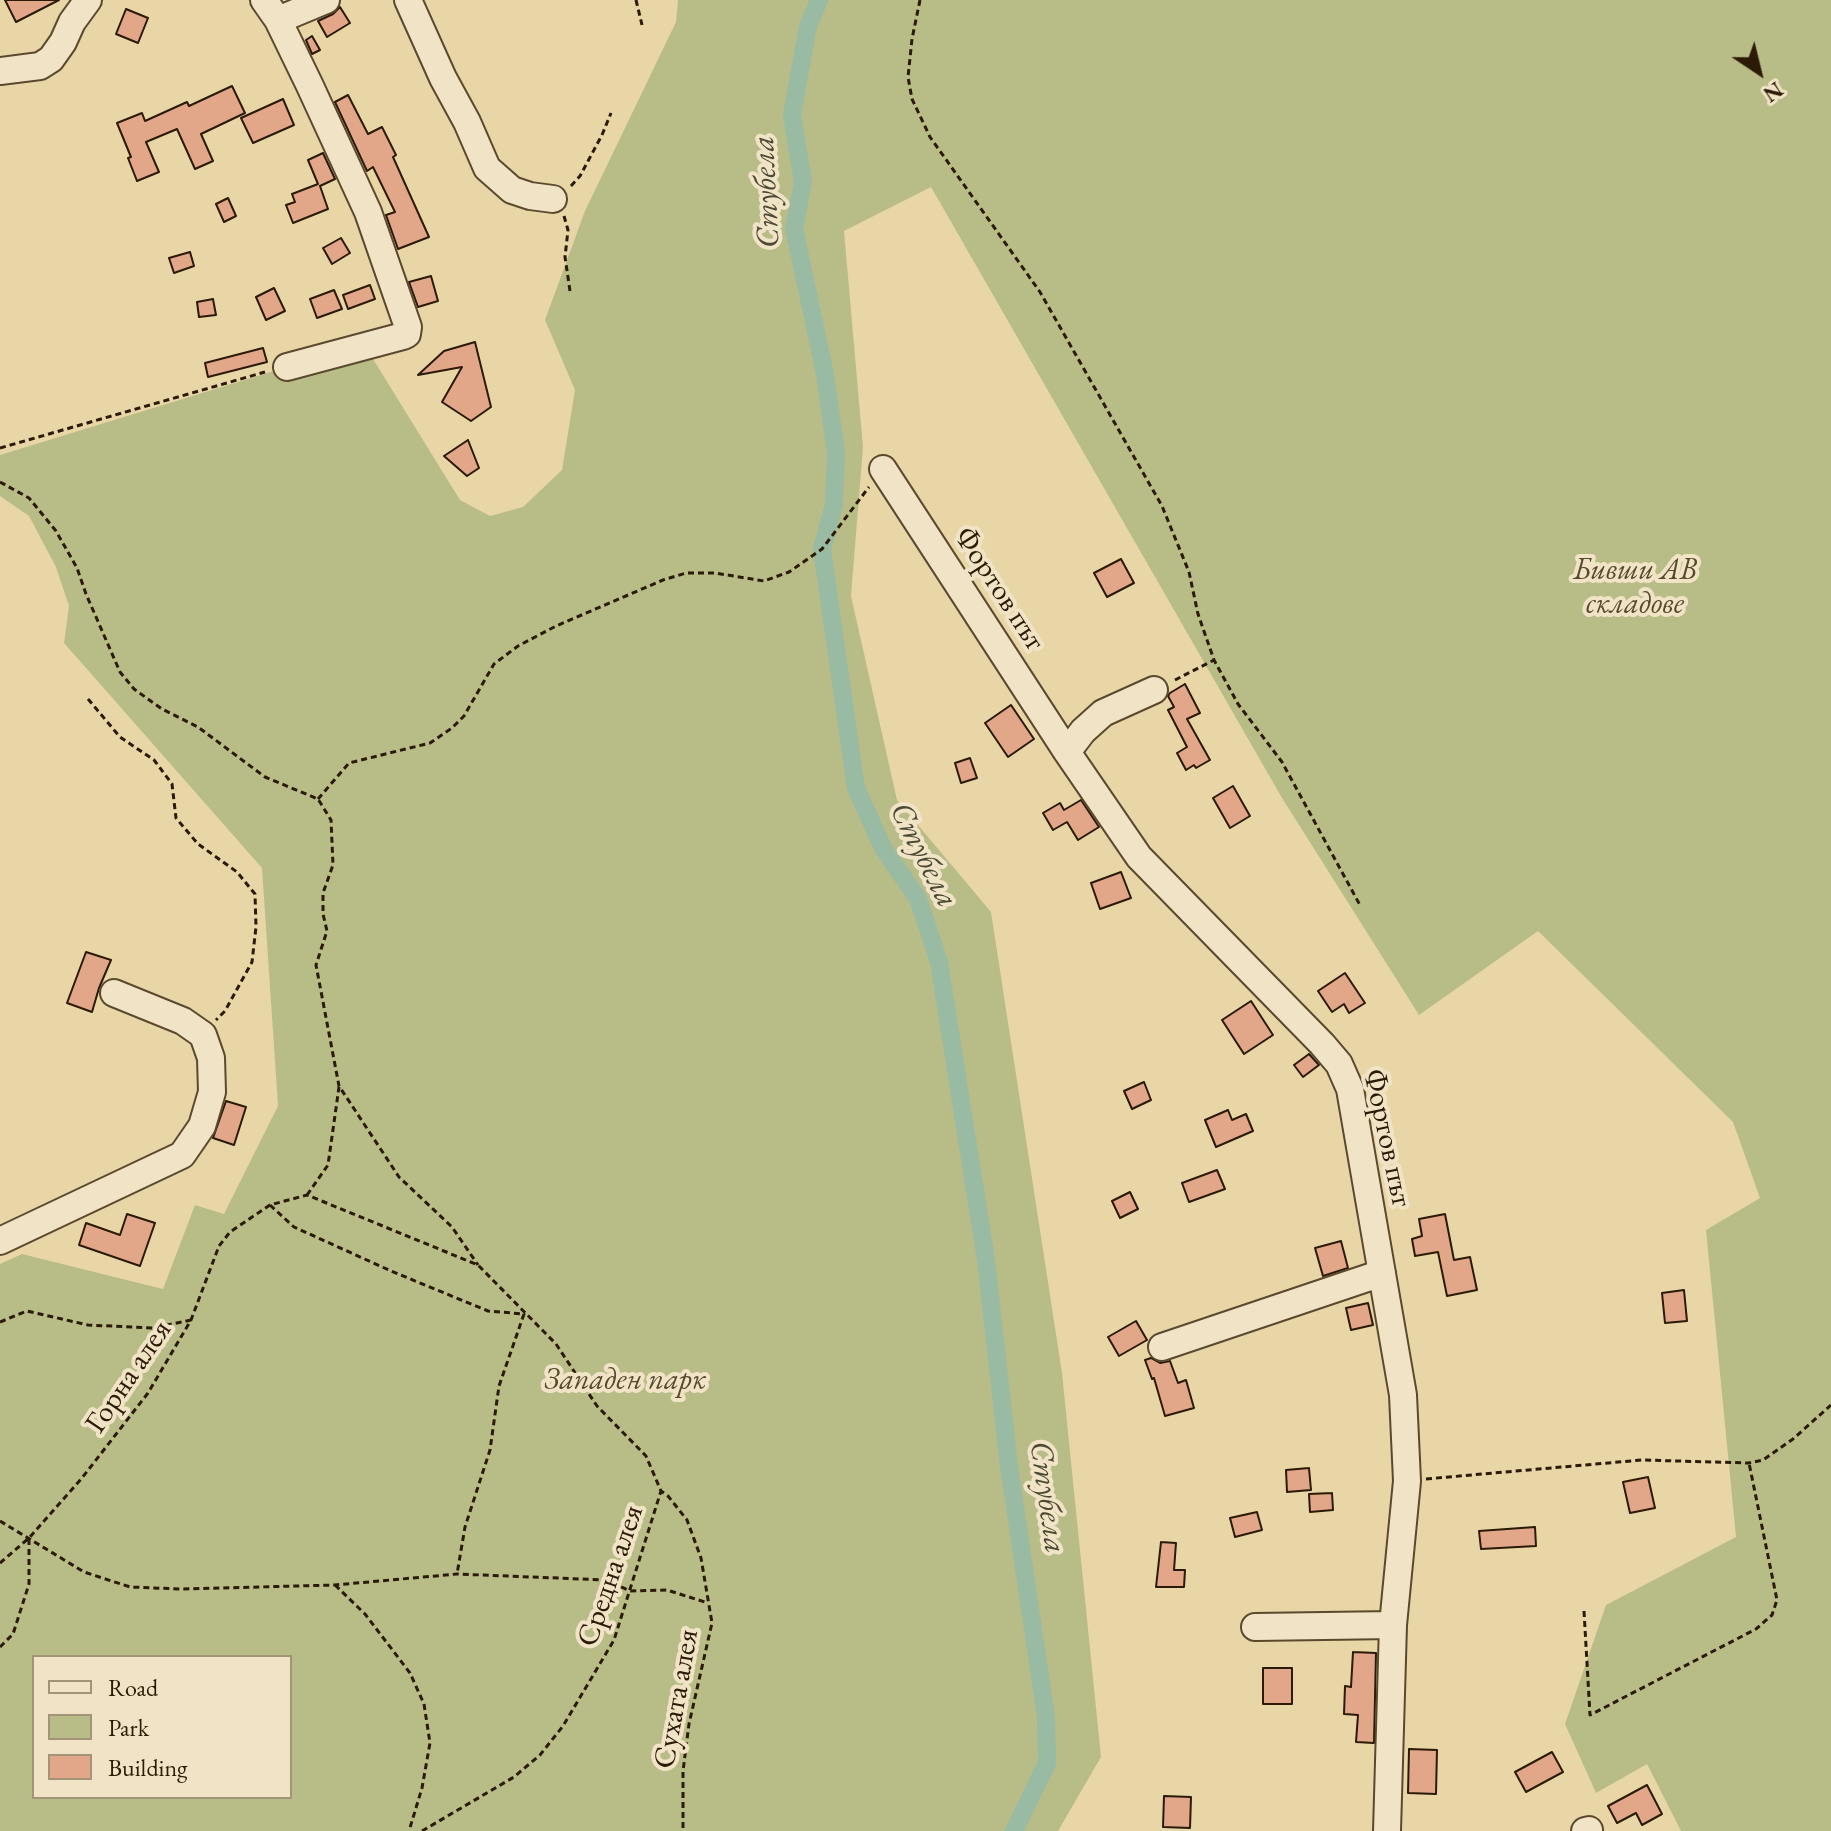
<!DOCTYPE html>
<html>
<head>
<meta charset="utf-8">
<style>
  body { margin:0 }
  #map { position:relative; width:1831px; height:1831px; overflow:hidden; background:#e9d6a7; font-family:"EB Garamond",serif }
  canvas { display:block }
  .legend { position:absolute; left:32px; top:1655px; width:260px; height:144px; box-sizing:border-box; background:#f1e4c6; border:2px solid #a29379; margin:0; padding:10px 14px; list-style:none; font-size:24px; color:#2b1a05 }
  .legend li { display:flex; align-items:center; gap:16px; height:40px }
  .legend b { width:40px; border:2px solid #a29379 }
  .north { position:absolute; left:1719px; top:32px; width:80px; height:80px; -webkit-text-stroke:6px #f1e4c6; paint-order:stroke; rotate:145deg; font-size:22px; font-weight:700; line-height:32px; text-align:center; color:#2b1a05 }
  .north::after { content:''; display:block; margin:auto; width:28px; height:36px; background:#2b1a05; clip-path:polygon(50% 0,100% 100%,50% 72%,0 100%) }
</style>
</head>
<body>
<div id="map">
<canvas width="1831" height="1831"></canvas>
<ul class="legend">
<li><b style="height:10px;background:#f1e4c6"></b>Road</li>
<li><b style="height:22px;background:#b8bd87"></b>Park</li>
<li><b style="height:22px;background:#e2a688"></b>Building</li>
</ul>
<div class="north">N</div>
</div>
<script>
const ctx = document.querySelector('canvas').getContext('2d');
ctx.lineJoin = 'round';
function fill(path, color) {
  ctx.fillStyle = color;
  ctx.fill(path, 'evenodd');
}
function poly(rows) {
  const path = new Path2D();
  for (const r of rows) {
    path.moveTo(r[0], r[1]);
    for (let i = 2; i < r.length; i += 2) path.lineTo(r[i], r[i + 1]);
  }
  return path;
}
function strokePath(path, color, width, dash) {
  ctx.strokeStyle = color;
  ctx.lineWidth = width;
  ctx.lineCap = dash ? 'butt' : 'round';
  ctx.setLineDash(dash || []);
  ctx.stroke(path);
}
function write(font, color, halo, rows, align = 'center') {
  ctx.font = font + ' "EB Garamond",serif';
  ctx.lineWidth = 8;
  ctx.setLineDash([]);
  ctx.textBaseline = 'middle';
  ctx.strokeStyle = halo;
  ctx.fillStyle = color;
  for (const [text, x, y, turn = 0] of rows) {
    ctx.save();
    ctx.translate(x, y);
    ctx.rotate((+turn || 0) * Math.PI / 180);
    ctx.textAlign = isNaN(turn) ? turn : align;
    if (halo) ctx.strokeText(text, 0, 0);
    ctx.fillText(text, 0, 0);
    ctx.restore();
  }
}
fill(poly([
  [678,0,1831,0,1831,1831,1681,1831,1647,1764,1596,1793,1565,1724,1606,1605,1736,1537,1706,1230,1760,1198,1733,1122,1538,931,1419,1015,1282,798,931,187,844,231,863,447,851,596,897,800,991,912,1062,1373,1101,1757,1058,1831,0,1831,0,1264,22,1254,163,1289,195,1205,224,1214,278,1106,262,868,64,643,69,606,56,567,29,516,0,496,0,455,287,367,365,346,460,500,490,516,523,507,562,470,575,390,545,320,585,211,676,22],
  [34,1657,290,1657,290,1797,34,1797]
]), '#b8bd87');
strokePath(poly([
  [819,0,808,26,792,115,803,182,794,228,825,374,836,453,834,504,822,549,856,788,883,848,918,899,939,962,986,1260,1009,1466,1046,1717,1047,1763,1014,1831]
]), '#99baa3', 18);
const building = poly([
  [5,0,59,0,16,22,5,0],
  [340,7,350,23,327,37,318,21,333,14,340,7],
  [126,9,148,18,138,43,116,34,126,9],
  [312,36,320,50,312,54,306,40,312,36],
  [232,86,245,113,201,134,213,161,195,169,177,129,146,142,159,172,137,181,128,158,131,157,117,123,142,113,145,121,187,102,189,106,232,86],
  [348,95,368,134,382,127,396,155,393,157,429,237,398,249,386,215,395,212,373,167,367,171,335,102,348,95],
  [283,99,294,125,253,143,241,118,283,99],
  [323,153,335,179,320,186,328,209,293,223,286,205,295,202,292,194,318,184,308,160,323,153],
  [228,198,236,216,224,222,216,204,228,198],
  [341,238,350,253,332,264,323,248,341,238],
  [190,252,194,266,174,273,169,258,190,252],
  [431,276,438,301,418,307,409,282,431,276],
  [370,285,375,299,348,309,343,295,370,285],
  [274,288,285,311,266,320,256,297,274,288],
  [334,290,342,309,317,318,310,299,334,290],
  [213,299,216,315,199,317,197,302,213,299],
  [475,342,491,407,471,421,442,402,462,367,418,375,444,351,475,342],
  [263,348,267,362,208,377,205,363,263,348],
  [468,440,479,468,467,476,444,456,468,440],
  [1121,559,1134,583,1107,597,1094,573,1121,559],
  [1185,684,1200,713,1187,719,1210,760,1196,768,1194,765,1186,770,1177,753,1187,747,1168,710,1174,707,1168,696,1170,693,1185,684],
  [1011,705,1034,739,1008,757,985,723,1011,705],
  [970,758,977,778,961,783,955,763,970,758],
  [1233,786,1250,816,1230,828,1213,798,1233,786],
  [1081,800,1099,827,1078,840,1067,822,1053,830,1043,813,1060,803,1064,810,1081,800],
  [1121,872,1131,898,1100,909,1091,883,1121,872],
  [86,952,111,960,99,988,92,1012,67,1003,86,952],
  [1345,973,1365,1003,1349,1013,1344,1004,1332,1012,1318,991,1345,973],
  [1251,1001,1273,1035,1244,1054,1222,1020,1251,1001],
  [1309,1054,1319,1065,1303,1077,1294,1065,1309,1054],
  [1144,1082,1151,1100,1132,1109,1124,1091,1144,1082],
  [226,1101,246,1107,234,1145,213,1138,226,1101],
  [1228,1110,1232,1120,1246,1114,1253,1131,1216,1147,1205,1120,1228,1110],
  [1217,1170,1225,1189,1189,1202,1182,1183,1217,1170],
  [1130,1192,1138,1209,1120,1218,1112,1201,1130,1192],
  [127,1214,155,1223,140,1266,79,1245,86,1223,120,1235,127,1214],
  [1445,1214,1454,1260,1470,1257,1477,1290,1447,1296,1438,1252,1415,1256,1412,1239,1422,1236,1419,1219,1445,1214],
  [1341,1241,1348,1268,1323,1276,1315,1248,1341,1241],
  [1684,1290,1687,1321,1665,1323,1662,1293,1684,1290],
  [1368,1303,1373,1325,1351,1330,1346,1308,1368,1303],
  [1136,1321,1147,1340,1119,1356,1108,1337,1136,1321],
  [1151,1358,1160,1363,1170,1361,1178,1383,1186,1380,1194,1408,1165,1416,1154,1378,1152,1379,1145,1360,1151,1358],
  [1309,1468,1311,1490,1287,1492,1286,1470,1309,1468],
  [1648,1477,1655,1508,1630,1513,1623,1482,1648,1477],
  [1332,1493,1333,1510,1310,1512,1309,1494,1332,1493],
  [1257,1512,1262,1530,1235,1537,1230,1518,1257,1512],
  [1535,1527,1536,1546,1481,1549,1479,1531,1535,1527],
  [1161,1542,1176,1543,1174,1570,1185,1570,1184,1587,1156,1587,1161,1542],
  [1353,1652,1376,1653,1374,1743,1356,1742,1358,1715,1344,1714,1345,1686,1351,1687,1353,1652],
  [1263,1668,1292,1668,1292,1704,1263,1704,1263,1668],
  [1409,1749,1437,1750,1436,1794,1408,1793,1409,1749],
  [1552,1752,1563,1772,1526,1792,1515,1772,1552,1752],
  [1647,1785,1662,1814,1642,1825,1636,1813,1617,1823,1608,1806,1647,1785],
  [1164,1796,1191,1797,1190,1828,1163,1827,1164,1796]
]);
fill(building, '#e2a688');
strokePath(building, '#2b1a05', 2);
const minor = poly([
  [264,0,278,20,310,86,368,212,408,327,407,334,403,336,287,367],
  [408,0,443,78,467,122,487,168,512,190,530,196,553,199],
  [278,20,326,0],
  [0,71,40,66,51,59,63,42,72,22,88,0],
  [883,469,1067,752,1139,857,1322,1044,1339,1064,1350,1089,1403,1395,1407,1481,1393,1625,1387,1831],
  [1067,752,1083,731,1103,713,1154,690],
  [0,1241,182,1155,202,1126,212,1092,211,1058,203,1035,183,1021,114,993],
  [1162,1347,1382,1273],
  [1255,1627,1393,1625],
  [1585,1831,1589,1830]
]);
strokePath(minor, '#5a492e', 30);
strokePath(poly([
  [636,0,642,25],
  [920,0,912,39,908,77,912,99,930,137,1040,292,1162,506,1189,572,1198,614,1214,660,1238,704,1282,762,1361,907],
  [571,186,580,176,602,135,611,113],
  [564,216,568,230,565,257,570,291],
  [0,448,265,372],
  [0,482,29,498,56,531,77,568,86,594,120,672,134,689,162,709,198,727,265,777,318,799,331,820,333,865,323,893,323,914,327,931,316,965,339,1086,399,1177,452,1227,478,1265],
  [1175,680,1214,660],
  [88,699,120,737,154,760,172,784,176,818,198,844,237,872,255,894,256,927,252,962,225,1011,216,1020],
  [318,799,349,763,430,743,452,728,464,716,494,664,518,646,556,626,663,580,686,573,715,573,764,581,789,572,822,549,869,487],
  [307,1195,328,1165,339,1087],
  [270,1205,294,1227,391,1271,488,1311,524,1314,499,1386,490,1450,465,1527,457,1574],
  [0,1322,27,1311,88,1325,153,1328,191,1320],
  [1426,1479,1642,1460,1749,1463,1763,1460,1793,1439,1831,1405],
  [0,1521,84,1572,130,1587,182,1589,335,1585,457,1574,606,1580,630,1591,667,1590,708,1603],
  [0,1563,29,1538,82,1478,148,1393,191,1320,219,1246,230,1232,270,1205,307,1195,478,1265,556,1344,597,1406,646,1456,661,1491,668,1496,687,1520,701,1558,712,1623,689,1724,683,1771,683,1831],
  [335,1585,365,1614,410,1673,424,1704,430,1743,422,1788,409,1831],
  [1584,1611,1590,1715,1756,1629,1772,1615,1777,1600,1749,1463],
  [0,1647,13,1634,29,1584,29,1539],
  [422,1831,514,1777,540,1755,563,1726,614,1640,661,1491]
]), '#2b1a05', 3, [6, 4]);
strokePath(minor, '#f1e4c6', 26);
write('italic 30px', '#554b2c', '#f1e4c6', [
  ["Бивши АВ",1635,571],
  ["складове",1635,605],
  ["Западен парк",625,1381]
]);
write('30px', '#2b1a05', '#f1e4c6', [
  ["Фортов път",999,589,57],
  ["Фортов път",1387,1138,78],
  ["Горна алея",129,1377,-56],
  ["Средна алея",611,1576,-71],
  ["Сухата алея",677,1699,-80]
]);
write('italic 32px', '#4c4a34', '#f1e4c6', [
  ["Стубела",767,192,-93],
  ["Стубела",923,855,63],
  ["Стубела",1047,1497,82]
]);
</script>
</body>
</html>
